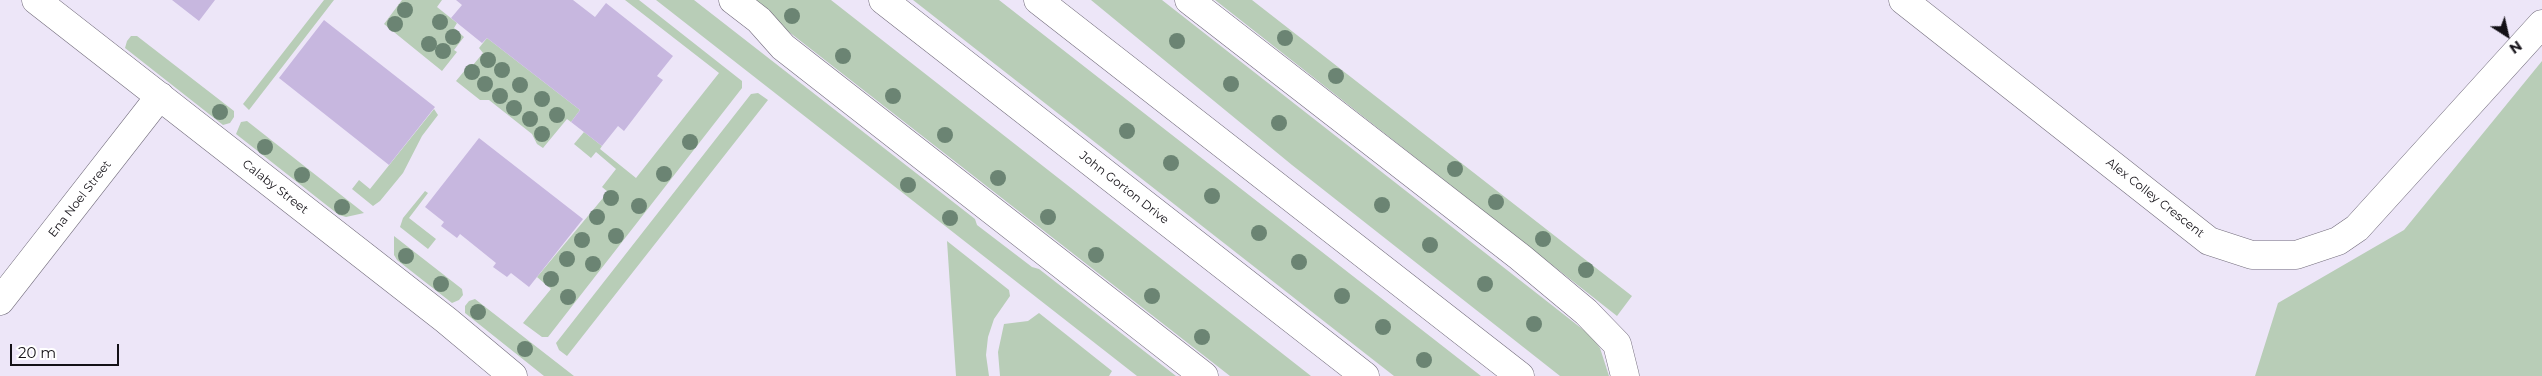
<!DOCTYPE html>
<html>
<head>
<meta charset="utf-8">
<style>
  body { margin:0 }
  #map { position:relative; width:2542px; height:376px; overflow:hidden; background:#ede6f8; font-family:Montserrat,sans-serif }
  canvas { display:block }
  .north { position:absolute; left:2482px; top:10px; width:50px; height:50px; -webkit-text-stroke:4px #fff; paint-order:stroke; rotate:145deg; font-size:14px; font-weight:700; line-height:20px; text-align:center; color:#141117 }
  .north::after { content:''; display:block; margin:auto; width:18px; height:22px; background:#141117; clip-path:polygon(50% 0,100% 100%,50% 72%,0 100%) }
  .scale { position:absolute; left:10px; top:344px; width:109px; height:22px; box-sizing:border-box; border:2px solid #141117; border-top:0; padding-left:6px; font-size:15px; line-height:18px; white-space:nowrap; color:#141117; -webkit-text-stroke:4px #fff; paint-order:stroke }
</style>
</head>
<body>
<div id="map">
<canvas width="2542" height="376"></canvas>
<div class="north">N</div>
<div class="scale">20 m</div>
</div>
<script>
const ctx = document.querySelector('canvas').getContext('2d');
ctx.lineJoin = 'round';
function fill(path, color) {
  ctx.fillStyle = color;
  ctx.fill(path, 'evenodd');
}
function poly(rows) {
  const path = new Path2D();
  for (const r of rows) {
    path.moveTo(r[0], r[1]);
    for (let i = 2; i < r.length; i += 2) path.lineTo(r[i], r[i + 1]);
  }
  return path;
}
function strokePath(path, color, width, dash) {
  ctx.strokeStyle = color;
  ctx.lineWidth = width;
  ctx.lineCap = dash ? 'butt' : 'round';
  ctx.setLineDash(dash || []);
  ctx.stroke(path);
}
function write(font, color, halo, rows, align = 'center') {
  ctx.font = font + ' Montserrat,sans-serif';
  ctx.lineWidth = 4;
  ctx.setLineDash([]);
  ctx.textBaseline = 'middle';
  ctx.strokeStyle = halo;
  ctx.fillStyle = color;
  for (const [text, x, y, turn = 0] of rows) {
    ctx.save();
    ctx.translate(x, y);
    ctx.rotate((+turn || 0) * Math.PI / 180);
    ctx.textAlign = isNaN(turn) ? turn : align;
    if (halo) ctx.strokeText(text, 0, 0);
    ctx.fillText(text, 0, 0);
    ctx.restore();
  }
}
fill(poly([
  [324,0,334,0,249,110,243,104],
  [402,0,442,0,437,7,457,23,454,28,464,37,454,50,457,52,442,71,384,24],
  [625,0,639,0,742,81,742,88,548,337,542,337,523,323,551,289,537,277,608,192,602,187,616,169,596,152,591,158,574,144,584,132,602,146,600,149,636,178,719,73],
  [656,0,694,0,975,219,977,225,1032,267,1039,269,1176,376,1137,376],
  [748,0,831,0,1311,376,1230,376],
  [913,0,999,0,1481,376,1394,376],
  [1091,0,1162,0,1590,335,1600,348,1609,376,1560,376,1292,165],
  [1215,0,1252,0,1632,296,1617,316],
  [131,36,137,36,234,111,234,117,230,123,223,125,125,48,127,41],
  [487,38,580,110,571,122,567,119,543,148,537,144,532,134,489,100,480,100,456,81,470,64,473,65,483,53,479,48],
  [2542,61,2542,376,2255,376,2278,303,2404,230],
  [758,93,768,100,567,356,559,350,556,343,751,94],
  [434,109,438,115,422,136,403,173,380,201,373,206,352,189,359,180,370,189],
  [247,121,364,213,346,217,339,215,236,134,241,122],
  [425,191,428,193,409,218,436,239,428,249,400,227,403,218],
  [394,236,462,289,463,295,459,300,452,303,397,260,394,255],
  [947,241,1009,290,1010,296,994,319,988,337,986,355,989,376,956,376],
  [475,299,574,376,544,376,465,313,465,306,469,301],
  [1039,313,1112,371,1109,376,1000,376,998,352,1004,324,1028,321]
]), '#b8cdb7');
fill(poly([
  [172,0,215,0,199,21],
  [456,0,573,0,595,17,606,3,673,56,657,76,663,80,624,131,618,126,602,146,571,122,580,110,487,38,482,43,451,18,462,5],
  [324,20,435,107,389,165,279,78],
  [479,138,583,219,529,287,511,273,507,277,493,267,496,263,460,234,457,238,441,226,444,222,425,207]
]), '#c7b7df');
const street = poly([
  [36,0,446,320,513,376],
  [733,0,759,20,783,47,1204,376],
  [1189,0,1520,257,1586,312,1617,344,1625,376],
  [1903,0,2209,241,2252,255,2296,255,2338,241,2357,228,2542,24],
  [0,301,160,96]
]);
const primary = poly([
  [883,0,1365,376],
  [1038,0,1520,376]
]);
strokePath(street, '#736d7c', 29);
strokePath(primary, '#736d7c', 29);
strokePath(street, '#fff', 28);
strokePath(primary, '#fff', 28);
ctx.fillStyle = '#6b8473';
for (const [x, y] of [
  [405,10],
  [792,16],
  [440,22],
  [395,24],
  [453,37],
  [1285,38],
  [1177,41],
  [429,44],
  [443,51],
  [843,56],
  [488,60],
  [502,70],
  [472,72],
  [1336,76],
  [485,84],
  [1231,84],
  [520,85],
  [500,96],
  [893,96],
  [542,99],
  [514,108],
  [220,112],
  [557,115],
  [530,119],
  [1279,123],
  [1127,131],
  [542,134],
  [945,135],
  [690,142],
  [265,147],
  [1171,163],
  [1455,169],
  [664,174],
  [302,175],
  [998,178],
  [908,185],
  [1212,196],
  [611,198],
  [1496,202],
  [1382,205],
  [639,206],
  [342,207],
  [597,217],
  [1048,217],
  [950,218],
  [1259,233],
  [616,236],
  [1543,239],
  [582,240],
  [1430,245],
  [1096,255],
  [406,256],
  [567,259],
  [1299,262],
  [593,264],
  [1586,270],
  [551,279],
  [441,284],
  [1485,284],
  [1152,296],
  [1342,296],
  [568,297],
  [478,312],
  [1534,324],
  [1383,327],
  [1202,337],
  [525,349],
  [1424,360]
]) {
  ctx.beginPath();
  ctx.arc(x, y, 8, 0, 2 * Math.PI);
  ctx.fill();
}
write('12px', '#141117', '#fff', [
  ["Calaby Street",275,187,38],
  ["John Gorton Drive",1124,188,38],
  ["Alex Colley Crescent",2155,198,38],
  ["Ena Noel Street",80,199,-52]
]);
</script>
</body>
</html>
